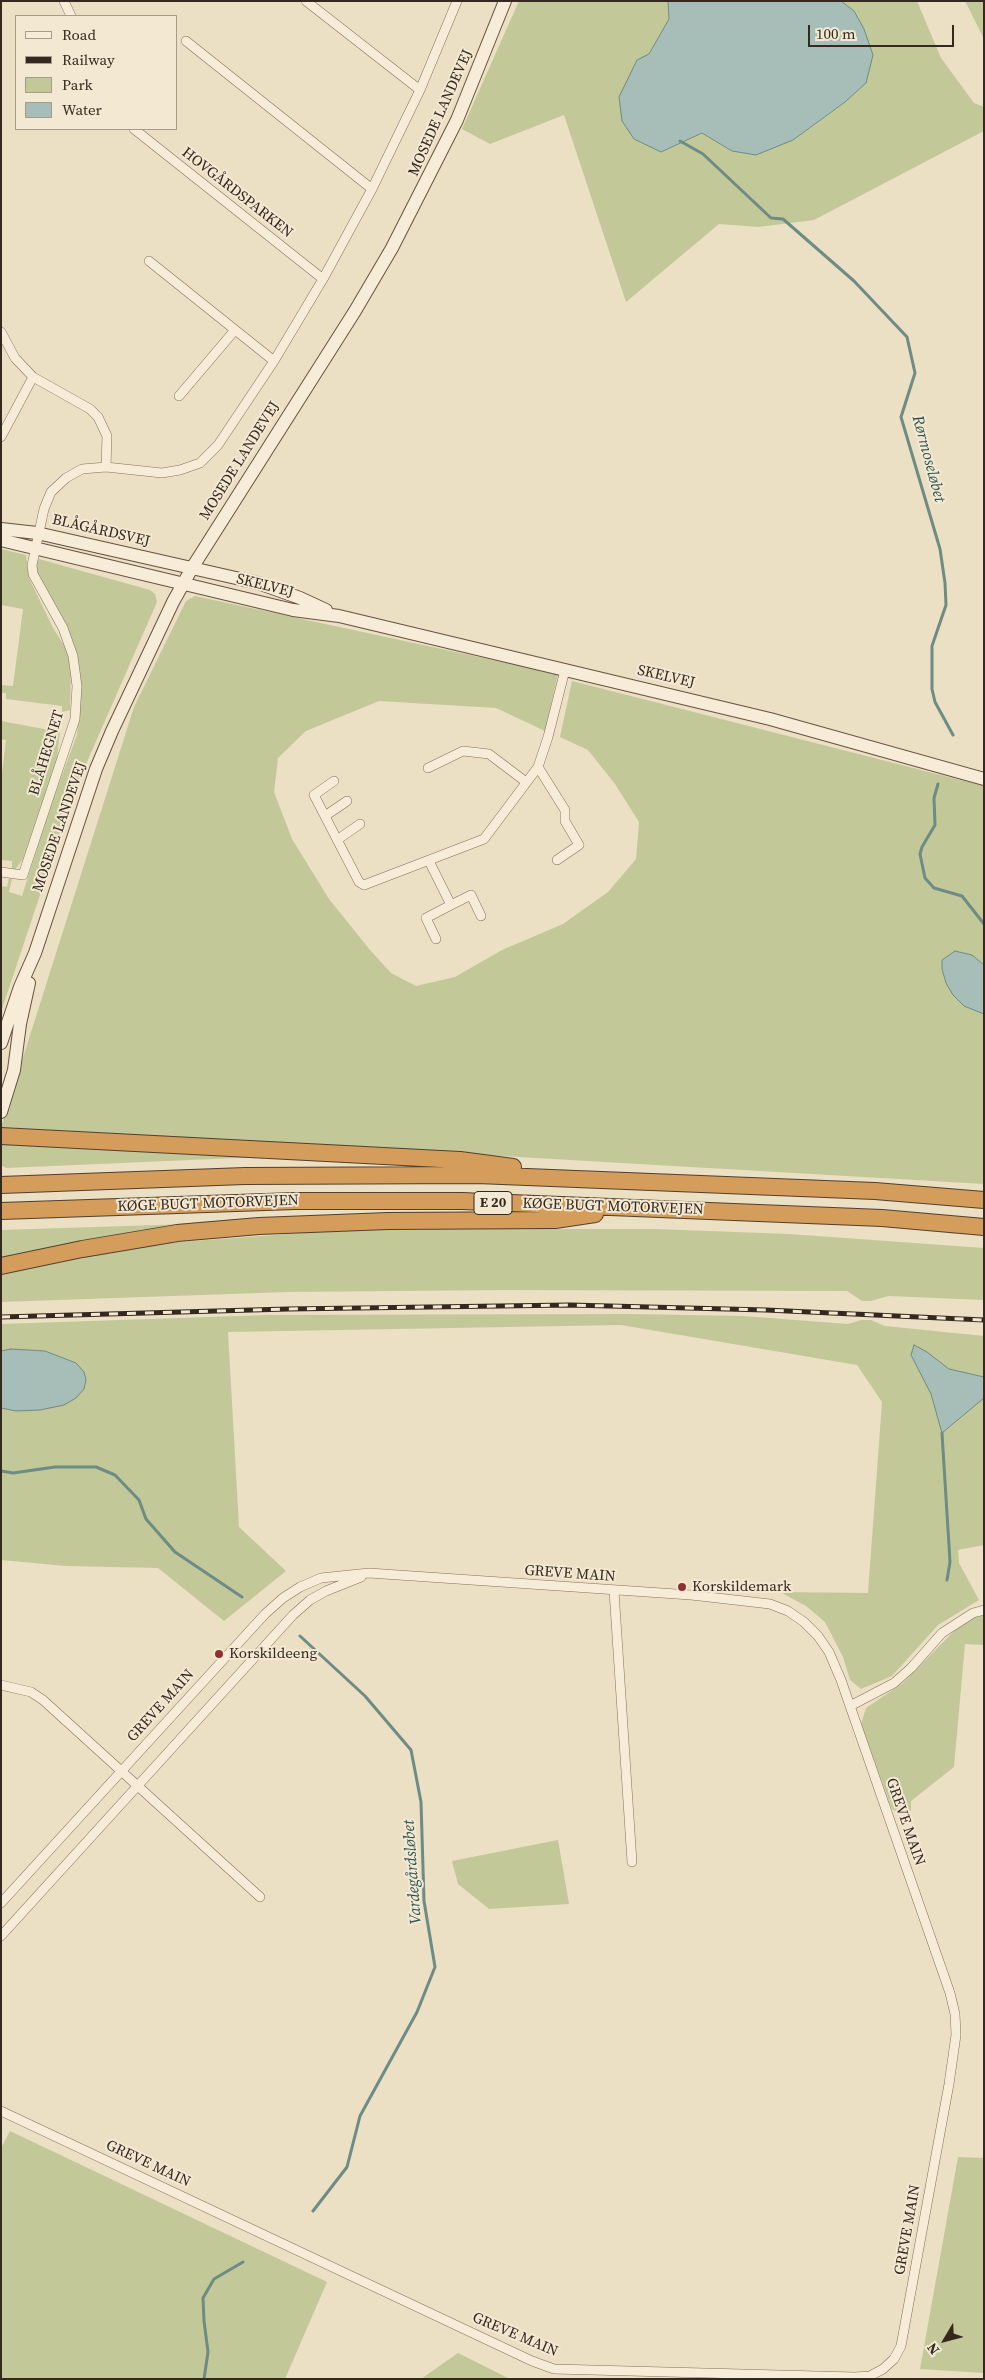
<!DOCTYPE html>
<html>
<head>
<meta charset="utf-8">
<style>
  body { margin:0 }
  #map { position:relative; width:985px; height:2380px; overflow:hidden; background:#ebdfc4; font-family:"Source Serif 4",serif }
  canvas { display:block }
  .frame { position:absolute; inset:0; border:2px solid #35291f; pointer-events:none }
  .legend { position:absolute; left:15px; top:15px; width:162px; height:115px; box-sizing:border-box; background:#f3e9d3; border:1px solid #a79c8b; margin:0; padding:6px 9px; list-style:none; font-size:15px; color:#35291f }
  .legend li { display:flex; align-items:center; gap:10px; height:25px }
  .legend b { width:25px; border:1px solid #a79c8b }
  .north { position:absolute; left:920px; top:2315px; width:50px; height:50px; -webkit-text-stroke:4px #f3e9d3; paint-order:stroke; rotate:233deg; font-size:14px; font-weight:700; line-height:20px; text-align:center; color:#35291f }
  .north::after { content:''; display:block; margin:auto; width:18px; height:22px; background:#35291f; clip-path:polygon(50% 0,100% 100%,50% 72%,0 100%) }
  .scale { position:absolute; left:808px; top:25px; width:146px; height:22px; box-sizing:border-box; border:2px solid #35291f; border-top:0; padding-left:6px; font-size:15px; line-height:18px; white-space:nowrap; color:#35291f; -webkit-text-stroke:4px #f3e9d3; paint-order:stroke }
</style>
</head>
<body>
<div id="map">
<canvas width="985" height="2380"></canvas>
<div class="frame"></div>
<ul class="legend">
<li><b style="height:6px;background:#f6ecd7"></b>Road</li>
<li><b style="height:6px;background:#35291f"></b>Railway</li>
<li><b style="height:14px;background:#c3c899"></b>Park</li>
<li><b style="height:14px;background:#a6beb7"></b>Water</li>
</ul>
<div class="north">N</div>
<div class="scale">100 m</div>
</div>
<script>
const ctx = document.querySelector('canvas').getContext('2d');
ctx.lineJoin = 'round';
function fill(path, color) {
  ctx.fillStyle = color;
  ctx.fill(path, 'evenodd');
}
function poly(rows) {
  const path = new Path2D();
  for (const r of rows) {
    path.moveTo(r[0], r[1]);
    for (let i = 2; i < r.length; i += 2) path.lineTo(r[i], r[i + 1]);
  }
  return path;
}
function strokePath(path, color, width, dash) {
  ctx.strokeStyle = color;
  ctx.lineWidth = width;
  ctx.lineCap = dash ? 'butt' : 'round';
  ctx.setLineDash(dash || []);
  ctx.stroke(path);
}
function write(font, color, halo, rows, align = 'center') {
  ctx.font = font + ' "Source Serif 4",serif';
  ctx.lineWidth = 4;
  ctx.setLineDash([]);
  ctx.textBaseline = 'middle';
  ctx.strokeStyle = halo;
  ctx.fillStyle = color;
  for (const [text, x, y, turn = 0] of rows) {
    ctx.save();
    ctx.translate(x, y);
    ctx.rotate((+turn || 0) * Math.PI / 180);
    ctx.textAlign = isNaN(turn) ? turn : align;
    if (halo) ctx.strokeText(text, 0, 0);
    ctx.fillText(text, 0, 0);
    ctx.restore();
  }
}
fill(poly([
  [519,1,668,1,669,19,649,54,661,152,702,133,732,151,793,140,845,102,866,83,854,11,841,1,917,1,941,58,974,103,984,107,984,131,814,220,758,227,719,224,626,302,564,115,490,144,462,129],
  [965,1,984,1,984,39],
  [1,549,26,555,29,578,53,628,65,647,71,665,70,710,62,712,62,706,6,699,6,693,1,693,1,685,13,686,23,609,1,605],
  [39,559,150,590,155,594,157,602,76,787,1,1012,1,886,7,887,9,878,12,879,9,892,22,896,52,802,77,735,81,682,77,653,68,629,38,574,36,563],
  [195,596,558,674,545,731,496,708,379,701,306,731,278,758,274,792,292,839,329,899,370,950,391,973,416,986,455,977,502,950,563,924,608,892,636,859,639,822,615,784,588,750,560,737,572,681,984,786,984,1184,1,1127,134,707,186,601],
  [1,721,60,732,57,759,23,859,15,870,12,868,12,861,1,860,1,782,6,740,1,739],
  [1,1141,283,1156,6,1168,1,1165],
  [251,1222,1,1261,1,1230],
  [357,1229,655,1229,789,1234,984,1248,984,1300,888,1296,871,1301,862,1301,847,1291,505,1290,287,1292,1,1302,1,1275,83,1257,165,1243],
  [629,1314,743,1316,848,1324,861,1320,871,1320,885,1326,984,1336,984,1545,958,1550,959,1563,979,1600,938,1625,892,1676,861,1689,850,1680,843,1657,825,1622,806,1606,780,1592,868,1593,882,1402,857,1365,621,1325,228,1332,239,1527,286,1571,224,1621,158,1568,66,1566,1,1560,1,1324,268,1315],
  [984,1615,984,1645,965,1644,954,1767,911,1801,911,1811,901,1814,892,1809,861,1724,866,1708,903,1683,953,1632,974,1617],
  [558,1840,569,1904,489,1909,458,1884,452,1861],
  [10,2131,327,2282,285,2379,1,2379,1,2148],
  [958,2157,984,2158,984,2373,920,2369],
  [458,2353,510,2379,421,2379]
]), '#c3c899');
const water = poly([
  [668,1,841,1,854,11,864,29,873,55,866,83,845,102,793,140,756,155,732,151,702,133,661,152,634,139,622,121,619,97,637,60,649,54,669,19,668,1],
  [955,951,972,955,984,965,984,1014,964,1006,953,995,946,983,942,969,942,960,955,951],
  [914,1345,927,1352,949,1369,984,1377,984,1398,942,1433,931,1394,911,1355,914,1345],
  [11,1349,45,1351,76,1363,84,1372,86,1380,84,1389,76,1398,64,1405,40,1410,16,1411,1,1408,1,1351,11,1349]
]);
fill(water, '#a6beb7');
strokePath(water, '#6d8c84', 1);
strokePath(poly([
  [680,141,703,154,771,218,783,219,854,281,907,337,915,373,901,417,940,549,945,583,946,605,932,646,932,689,935,702,953,735],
  [938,784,934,798,935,825,922,847,920,854,925,878,934,888,962,896,984,924],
  [942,1433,950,1562,947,1580],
  [1,1471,13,1473,55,1467,96,1467,115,1475,139,1500,146,1519,175,1552,242,1597],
  [300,1636,365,1696,411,1750,421,1802,424,1901,435,1967,417,2012,360,2116,347,2167,313,2211],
  [204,2379,208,2352,204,2321,203,2298,214,2279,243,2262]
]), '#6d8c84', 3);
const street = poly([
  [64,1,71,16],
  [306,1,420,90],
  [186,41,372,189],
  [134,129,323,279],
  [149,261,274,361],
  [1,332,15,358,33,377,90,409,98,417,107,436,106,467],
  [179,396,235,330],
  [1,437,33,377],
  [538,767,565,810,565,821,579,845,557,860],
  [428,768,463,751,489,754,526,782],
  [334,781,314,795,359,882,364,885,484,839,538,767,548,737,565,670],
  [325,816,347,801],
  [337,840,360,824],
  [429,861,451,905,426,918,436,939],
  [1,872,23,875,75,719,77,686,73,656,63,628,33,574,32,565,44,509,51,492,66,478,82,469,106,467,162,473,180,470,200,463,218,445,274,361,323,279,372,189,420,90,457,1],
  [451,905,471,895,481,916],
  [614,1591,632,1862],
  [1,1685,31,1692,43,1700,260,1897],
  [850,1706,894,1683,911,1668,942,1633,973,1613,984,1610],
  [1,1903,265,1614,283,1598,300,1587,321,1578,369,1573,691,1595,770,1604,788,1611,804,1622,818,1636,829,1652,841,1680,950,1993,955,2014,956,2035,949,2084,901,2346,894,2359,883,2369,870,2376,855,2377,554,2369,532,2361,1,2111],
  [1,1936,293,1615,310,1600,326,1591,361,1577]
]);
const secondary = poly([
  [1,529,37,533,258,583,300,598,326,610],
  [1,540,293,610,339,616,770,719,984,779],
  [1,1043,20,987,35,953,96,769,112,731,173,602,192,568,355,311,392,248,457,120,505,1],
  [1,1112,14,1070,20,1024,29,983]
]);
const highway = poly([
  [1,1136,460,1160,513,1167],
  [1,1185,245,1176,477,1175,875,1191,984,1200],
  [1,1211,295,1201,462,1201,882,1218,984,1227],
  [1,1266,82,1249,177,1233,259,1226,388,1221,555,1220,595,1214]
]);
strokePath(street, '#84715c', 10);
strokePath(secondary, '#66523f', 14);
strokePath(highway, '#523f30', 18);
strokePath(street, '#f6ecd7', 9);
strokePath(secondary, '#f6ecd7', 12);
strokePath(highway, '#d49d5b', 16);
const rail = poly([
  [1,1317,288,1309,570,1305,766,1310,984,1320]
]);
strokePath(rail, '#35291f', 5);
strokePath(rail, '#f3e9d3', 3, [9]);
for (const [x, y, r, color] of [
  [682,1587,5,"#8f3033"],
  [219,1654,5,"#8f3033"]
]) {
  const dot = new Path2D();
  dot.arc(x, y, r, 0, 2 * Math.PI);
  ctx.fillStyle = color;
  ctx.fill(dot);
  strokePath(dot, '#f3e9d3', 2);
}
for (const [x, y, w] of [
  [493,1203,38]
]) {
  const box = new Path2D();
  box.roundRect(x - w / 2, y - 11.5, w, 23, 4);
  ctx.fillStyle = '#f3e9d3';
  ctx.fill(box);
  strokePath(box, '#35291f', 1);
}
write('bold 14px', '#35291f', null, [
  ["E 20",493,1203]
]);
write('15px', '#35291f', '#f3e9d3', [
  ["MOSEDE LANDEVEJ",441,113,-66],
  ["HOVGÅRDSPARKEN",237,193,38],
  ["MOSEDE LANDEVEJ",240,461,-58],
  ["BLÅGÅRDSVEJ",101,531,13],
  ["SKELVEJ",265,586,14],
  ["SKELVEJ",666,677,13],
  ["BLÅHEGNET",47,753,-73],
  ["MOSEDE LANDEVEJ",60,827,-71],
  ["KØGE BUGT MOTORVEJEN",208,1204,-2],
  ["KØGE BUGT MOTORVEJEN",613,1207,2],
  ["GREVE MAIN",570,1574,4],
  ["GREVE MAIN",161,1706,-48],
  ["GREVE MAIN",905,1822,71],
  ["GREVE MAIN",148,2164,25],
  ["GREVE MAIN",908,2230,-80],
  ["GREVE MAIN",515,2335,23]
]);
write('15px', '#35291f', '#f3e9d3', [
  ["Korskildemark",692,1587],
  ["Korskildeeng",229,1654]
], 'left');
write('italic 16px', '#2f5451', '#f3e9d3', [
  ["Rørmoseløbet",928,459,75],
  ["Vardegårdsløbet",413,1872,-94]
]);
</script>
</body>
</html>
